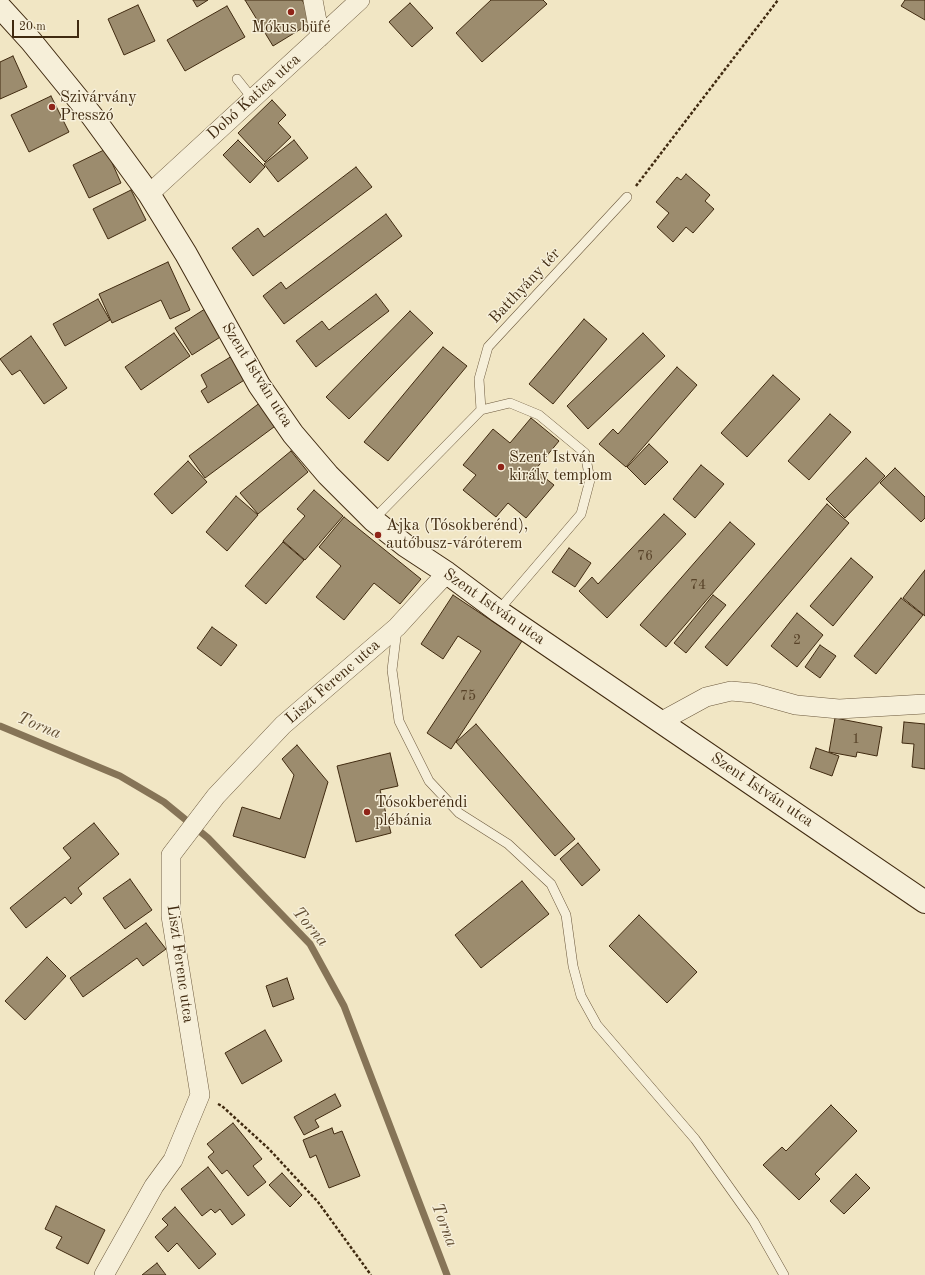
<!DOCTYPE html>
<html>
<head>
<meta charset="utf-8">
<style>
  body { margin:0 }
  #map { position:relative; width:925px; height:1275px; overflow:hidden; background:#f1e6c4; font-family:"Old Standard TT",serif }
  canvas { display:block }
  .scale { position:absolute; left:12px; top:20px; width:67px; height:18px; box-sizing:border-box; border:2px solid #402a10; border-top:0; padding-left:5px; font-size:12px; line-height:14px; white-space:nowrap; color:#402a10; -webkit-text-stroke:3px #f6efd9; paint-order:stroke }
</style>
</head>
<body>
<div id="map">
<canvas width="925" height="1275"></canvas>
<div class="scale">20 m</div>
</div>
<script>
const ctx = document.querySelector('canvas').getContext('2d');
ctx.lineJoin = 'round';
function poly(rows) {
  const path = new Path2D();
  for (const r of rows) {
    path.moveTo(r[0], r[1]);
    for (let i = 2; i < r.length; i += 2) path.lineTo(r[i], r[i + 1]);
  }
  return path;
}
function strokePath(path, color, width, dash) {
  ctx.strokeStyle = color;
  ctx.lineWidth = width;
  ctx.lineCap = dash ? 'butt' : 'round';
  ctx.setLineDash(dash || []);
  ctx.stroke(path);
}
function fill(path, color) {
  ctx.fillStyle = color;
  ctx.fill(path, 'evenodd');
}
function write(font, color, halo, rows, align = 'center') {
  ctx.font = font + ' "Old Standard TT",serif';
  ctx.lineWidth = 3;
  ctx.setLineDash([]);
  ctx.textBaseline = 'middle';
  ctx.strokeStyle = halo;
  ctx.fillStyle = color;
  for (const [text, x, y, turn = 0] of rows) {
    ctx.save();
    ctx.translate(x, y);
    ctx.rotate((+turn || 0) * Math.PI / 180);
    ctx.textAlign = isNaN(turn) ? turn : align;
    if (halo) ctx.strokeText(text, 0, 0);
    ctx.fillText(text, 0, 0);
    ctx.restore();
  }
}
strokePath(poly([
  [0,726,120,776,164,802,208,838,310,944,344,1006,447,1275]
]), '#867457', 7);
const building = poly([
  [193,0,208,0,197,7,193,0],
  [245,0,302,0,314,21,273,46,245,0],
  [491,0,543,0,547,4,482,62,456,33,491,0],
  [905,0,925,0,925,20,901,6,905,0],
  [410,3,433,28,412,47,389,22,410,3],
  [138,5,155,41,124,55,108,19,138,5],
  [227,6,245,37,185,71,167,40,227,6],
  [13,56,27,87,0,99,0,62,13,56],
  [51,96,69,132,29,152,11,115,51,96],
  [272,100,286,115,278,123,291,137,265,162,238,133,272,100],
  [238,140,265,167,250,183,223,155,238,140],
  [294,140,308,158,278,182,264,164,294,140],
  [106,149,121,183,89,198,73,165,106,149],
  [356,167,372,187,253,276,232,248,258,228,264,237,356,167],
  [686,174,710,195,705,201,714,209,693,233,686,227,673,242,657,227,669,213,656,202,677,177,681,180,686,174],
  [131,190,146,220,108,239,93,209,131,190],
  [386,214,402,236,284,324,263,296,281,282,286,289,386,214],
  [168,262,190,310,170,319,161,300,112,323,99,294,168,262],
  [376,294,389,311,316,367,296,341,322,321,329,330,376,294],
  [98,299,110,320,65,346,53,324,98,299],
  [208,307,225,334,192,355,175,328,208,307],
  [410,311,433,333,349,419,326,397,410,311],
  [584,319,607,339,553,404,529,384,584,319],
  [174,333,190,356,141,390,125,367,174,333],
  [643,333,665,356,588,429,567,406,643,333],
  [31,336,67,388,44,404,20,370,12,375,0,359,31,336],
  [443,347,467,366,388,461,364,442,443,347],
  [232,356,246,379,208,403,201,391,207,387,201,375,232,356],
  [677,367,697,385,626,467,599,444,613,429,618,434,677,367],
  [773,375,800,399,747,457,721,433,773,375],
  [261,402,278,424,205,478,189,456,261,402],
  [830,414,851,432,809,480,788,461,830,414],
  [531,418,559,441,535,470,554,485,526,518,508,503,496,517,463,490,476,475,463,465,493,429,510,443,531,418],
  [649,444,668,462,645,485,627,467,649,444],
  [291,451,308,472,258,514,240,493,291,451],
  [866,458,885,476,845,518,826,499,866,458],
  [188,461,207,482,172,514,154,494,188,461],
  [701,465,724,484,695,518,673,499,701,465],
  [895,468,925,497,925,518,921,522,880,483,895,468],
  [314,490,343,516,305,560,283,541,305,516,297,509,314,490],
  [236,496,258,515,227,551,206,532,236,496],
  [827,504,849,523,727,666,705,647,827,504],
  [664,514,686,534,607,618,579,591,592,577,598,584,664,514],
  [344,517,421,579,400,604,374,583,344,620,316,597,341,566,319,547,344,517],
  [730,522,755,544,666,647,640,625,730,522],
  [283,542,304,560,266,604,245,586,283,542],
  [569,548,591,563,575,587,552,572,569,548],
  [851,558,873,577,833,626,810,606,851,558],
  [925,570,925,616,903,598,925,570],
  [453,595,522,641,451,749,427,733,481,651,458,636,443,659,421,644,453,595],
  [713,595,726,605,686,653,674,643,713,595],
  [901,598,923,615,876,674,854,656,901,598],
  [797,613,823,635,797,667,771,646,797,613],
  [212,627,237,645,221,666,197,648,212,627],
  [820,645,836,656,820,678,805,667,820,645],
  [835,718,882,727,877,756,857,752,856,757,829,752,835,718],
  [904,722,925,724,925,769,912,767,914,744,902,743,904,722],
  [476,724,575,839,555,856,456,742,476,724],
  [297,745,328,782,305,858,233,836,242,807,280,819,294,775,282,759,297,745],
  [816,748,839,756,832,776,810,768,816,748],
  [390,753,398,786,380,790,391,833,356,842,337,766,390,753],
  [94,823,119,854,78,888,82,894,71,904,65,897,26,928,10,908,71,858,63,848,94,823],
  [578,843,600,870,582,886,560,859,578,843],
  [130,879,152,910,125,929,103,898,130,879],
  [522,881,549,914,481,968,455,935,522,881],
  [639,915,697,972,667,1003,609,946,639,915],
  [146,923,166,949,143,966,137,958,83,997,70,978,146,923],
  [47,957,66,976,25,1020,5,1001,47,957],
  [287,978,294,999,273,1007,266,986,287,978],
  [265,1030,282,1061,242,1084,225,1053,265,1030],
  [335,1094,341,1106,315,1120,319,1127,304,1135,294,1117,335,1094],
  [831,1105,857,1131,815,1174,820,1179,799,1200,763,1165,782,1147,786,1151,831,1105],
  [233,1123,262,1159,253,1166,266,1182,248,1196,227,1170,222,1174,208,1157,214,1152,207,1144,233,1123],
  [332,1128,334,1134,342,1131,360,1176,329,1188,316,1155,310,1158,303,1140,332,1128],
  [208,1167,245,1215,232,1225,220,1209,215,1213,211,1209,202,1216,181,1189,208,1167],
  [282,1173,302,1195,290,1207,269,1185,282,1173],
  [856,1174,870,1188,844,1214,830,1201,856,1174],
  [56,1206,105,1230,88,1264,56,1248,62,1237,45,1229,56,1206],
  [175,1207,216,1254,199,1269,177,1243,168,1252,155,1237,168,1225,162,1219,175,1207],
  [157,1263,166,1275,142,1275,157,1263]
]);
fill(building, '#9c8c6e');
strokePath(building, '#402a10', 1);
const lane = poly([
  [237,79,252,98],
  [481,410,479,379,488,347,627,197],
  [373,520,481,410,510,403,539,415,585,453,590,480,581,514,498,611],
  [397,629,392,670,399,721,429,781,459,813,508,844,551,884,566,915,573,966,581,996,597,1025,695,1139,754,1222,784,1275]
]);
const street = poly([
  [313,0,320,37],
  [149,194,360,0],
  [662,721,706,697,731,691,753,693,796,705,839,709,925,704],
  [104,1275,154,1186,173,1160,200,1095,171,916,171,855,216,796,283,725,397,627,428,593,447,573]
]);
const secondary = poly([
  [0,7,31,41,92,116,149,194,186,254,259,385,293,434,328,475,373,520,406,546,447,573,498,611,925,902]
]);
strokePath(lane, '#6c593d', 10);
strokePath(street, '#6c593d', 20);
strokePath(secondary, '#402a10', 24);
strokePath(poly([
  [636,186,778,0],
  [218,1104,222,1106,269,1149,318,1202,371,1275]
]), '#402a10', 2.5, [3, 2]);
strokePath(lane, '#f6efd9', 9);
strokePath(street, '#f6efd9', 19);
strokePath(secondary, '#f6efd9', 22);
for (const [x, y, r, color] of [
  [291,12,4,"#8f2418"],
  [52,107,4,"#8f2418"],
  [501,467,4,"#8f2418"],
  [378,535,4,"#8f2418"],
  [367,812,4,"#8f2418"]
]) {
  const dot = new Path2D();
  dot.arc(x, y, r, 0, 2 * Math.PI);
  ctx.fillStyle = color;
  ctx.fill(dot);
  strokePath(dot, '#f6efd9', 1.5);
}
write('14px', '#574228', null, [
  ["76",645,556],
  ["74",698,585],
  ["2",797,640],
  ["75",468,696],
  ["1",856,739]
]);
write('16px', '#402a10', '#f6efd9', [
  ["Mókus büfé",291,28,"center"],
  ["Szivárvány",60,98],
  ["Presszó",60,116],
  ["Szent István",509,458],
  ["király templom",509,476],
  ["Ajka (Tósokberénd),",386,526],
  ["autóbusz-váróterem",386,544],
  ["Tósokberéndi",375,803],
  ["plébánia",375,821]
], 'left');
write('16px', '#402a10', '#f6efd9', [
  ["Dobó Katica utca",254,97,-42],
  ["Batthyány tér",525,286,-47],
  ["Szent István utca",257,375,58],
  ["Szent István utca",494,607,35],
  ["Liszt Ferenc utca",333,682,-41],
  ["Szent István utca",762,790,34],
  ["Liszt Ferenc utca",180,964,82]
]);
write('italic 17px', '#634f34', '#f6efd9', [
  ["Torna",39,726,22],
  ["Torna",310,927,50],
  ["Torna",444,1225,69]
]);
</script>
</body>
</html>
